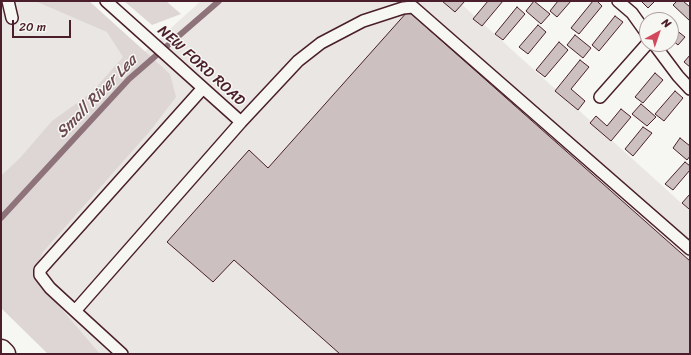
<!DOCTYPE html>
<html>
<head>
<meta charset="utf-8">
<style>
  body { margin:0 }
  #map { position:relative; width:691px; height:355px; overflow:hidden; background:#f6f6f2; font-family:Sriracha,sans-serif }
  canvas { display:block }
  .frame { position:absolute; inset:0; border:2px solid #4a1f2b; pointer-events:none }
  .north { position:absolute; left:639px; top:12px; width:40px; height:40px; box-sizing:border-box; background:#f6f6f2; border:1px solid #b1a0a2; border-radius:50%; rotate:40deg; font-size:11px; font-weight:700; line-height:16px; text-align:center; color:#4a1f2b }
  .north::after { content:''; display:block; margin:auto; width:14px; height:18px; background:#d1495b; clip-path:polygon(50% 0,100% 100%,50% 72%,0 100%) }
  .scale { position:absolute; left:12px; top:20px; width:59px; height:18px; box-sizing:border-box; border:2px solid #4a1f2b; border-top:0; padding-left:5px; font-size:12px; line-height:14px; white-space:nowrap; color:#4a1f2b; -webkit-text-stroke:3px #f6f6f2; paint-order:stroke }
</style>
</head>
<body>
<div id="map">
<canvas width="691" height="355"></canvas>
<div class="frame"></div>
<div class="north">N</div>
<div class="scale">20 m</div>
</div>
<script>
const ctx = document.querySelector('canvas').getContext('2d');
ctx.lineJoin = 'round';
function fill(path, color) {
  ctx.fillStyle = color;
  ctx.fill(path, 'evenodd');
}
function poly(rows) {
  const path = new Path2D();
  for (const r of rows) {
    path.moveTo(r[0], r[1]);
    for (let i = 2; i < r.length; i += 2) path.lineTo(r[i], r[i + 1]);
  }
  return path;
}
function strokePath(path, color, width, dash) {
  ctx.strokeStyle = color;
  ctx.lineWidth = width;
  ctx.lineCap = dash ? 'butt' : 'round';
  ctx.setLineDash(dash || []);
  ctx.stroke(path);
}
function write(font, color, halo, rows, align = 'center') {
  ctx.font = font + ' Sriracha,sans-serif';
  ctx.lineWidth = 3;
  ctx.setLineDash([]);
  ctx.textBaseline = 'middle';
  ctx.strokeStyle = halo;
  ctx.fillStyle = color;
  for (const [text, x, y, turn = 0] of rows) {
    ctx.save();
    ctx.translate(x, y);
    ctx.rotate((+turn || 0) * Math.PI / 180);
    ctx.textAlign = isNaN(turn) ? turn : align;
    if (halo) ctx.strokeText(text, 0, 0);
    ctx.fillText(text, 0, 0);
    ctx.restore();
  }
}
fill(poly([
  [1,1,80,1,142,54,201,1,458,1,690,211,690,354,97,354,1,262]
]), '#e9e6e3');
fill(poly([
  [35,1,89,1,170,74,176,97,150,131,43,252,35,270,59,306,100,354,48,354,1,308,1,176,20,158,52,121,91,93,123,57,107,32],
  [124,1,166,1,181,14,152,25]
]), '#ddd6d5');
strokePath(poly([
  [1,218,129,79,219,1]
]), '#8e747a', 6);
const building = poly([
  [442,1,465,1,455,12,442,1],
  [488,1,503,1,482,26,473,19,488,1],
  [534,1,550,14,541,24,526,11,534,1],
  [558,1,571,1,557,17,550,11,558,1],
  [593,1,597,1,602,6,579,34,571,28,593,1],
  [641,1,655,1,648,8,641,1],
  [677,1,683,1,690,7,690,21,673,5,677,1],
  [517,7,525,14,503,40,495,34,517,7],
  [408,11,690,261,690,354,340,354,234,260,213,282,167,242,249,150,268,168,408,11],
  [657,14,664,20,652,20,657,14],
  [615,16,623,22,599,51,592,45,615,16],
  [538,25,546,32,528,54,519,47,538,25],
  [671,26,685,37,678,45,671,39,671,26],
  [575,35,591,48,583,58,567,45,575,35],
  [559,42,568,50,545,77,536,70,559,42],
  [690,55,690,67,684,62,690,55],
  [580,60,589,67,571,89,585,101,578,110,555,91,580,60],
  [655,73,663,80,643,103,635,97,655,73],
  [675,91,683,98,664,121,655,114,675,91],
  [641,104,656,117,647,126,632,114,641,104],
  [621,109,631,117,611,141,590,123,596,116,607,126,621,109],
  [643,127,652,133,633,156,625,149,643,127],
  [680,138,690,146,690,156,687,160,673,148,680,138],
  [685,162,690,166,690,170,673,190,665,184,685,162],
  [690,194,690,208,689,209,682,203,690,194]
]);
fill(building, '#ccc1c0');
strokePath(building, '#4a1f2b', 1);
const lane = poly([
  [8,1,12,18],
  [106,1,241,122],
  [618,1,632,13,647,34],
  [654,44,678,76,690,89],
  [600,97,647,44],
  [75,311,50,288,40,275,40,270,203,88],
  [122,354,75,311,241,122,298,61,321,43,363,21,403,8,413,7,690,249]
]);
const highway = poly([
  [1,351,4,354]
]);
strokePath(lane, '#4a1f2b', 14);
strokePath(highway, '#4a1f2b', 25);
strokePath(lane, '#f6f6f2', 11);
strokePath(highway, '#f6f6f2', 22);
write('15px', '#4a1f2b', '#f6f6f2', [
  ["NEW FORD ROAD",201,66,42]
]);
write('italic 16px', '#6c4a52', '#f6f6f2', [
  ["Small River Lea",97,97,-46]
]);
</script>
</body>
</html>
